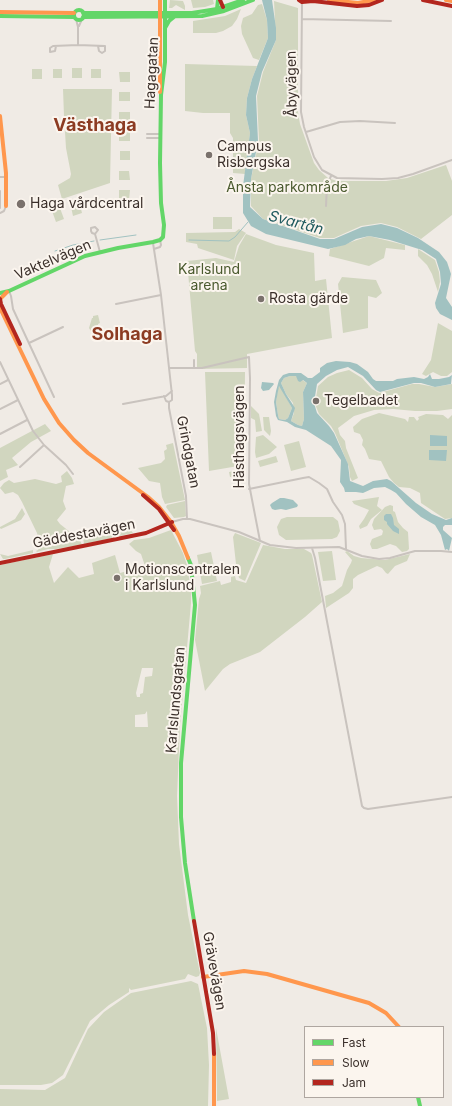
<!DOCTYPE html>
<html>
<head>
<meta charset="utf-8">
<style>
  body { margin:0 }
  #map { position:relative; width:452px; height:1106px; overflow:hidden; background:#f0ebe5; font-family:Inter,sans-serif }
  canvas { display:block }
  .legend { position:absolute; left:304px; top:1026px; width:140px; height:72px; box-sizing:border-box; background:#fbf5ee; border:1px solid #aea6a0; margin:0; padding:5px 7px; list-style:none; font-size:12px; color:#3b302b }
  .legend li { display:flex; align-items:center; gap:8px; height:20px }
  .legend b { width:20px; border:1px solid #aea6a0 }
</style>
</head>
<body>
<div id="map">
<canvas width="452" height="1106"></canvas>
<ul class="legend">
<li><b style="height:5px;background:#63d668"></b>Fast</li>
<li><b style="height:5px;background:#ff974d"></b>Slow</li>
<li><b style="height:5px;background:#b3261e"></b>Jam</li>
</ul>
</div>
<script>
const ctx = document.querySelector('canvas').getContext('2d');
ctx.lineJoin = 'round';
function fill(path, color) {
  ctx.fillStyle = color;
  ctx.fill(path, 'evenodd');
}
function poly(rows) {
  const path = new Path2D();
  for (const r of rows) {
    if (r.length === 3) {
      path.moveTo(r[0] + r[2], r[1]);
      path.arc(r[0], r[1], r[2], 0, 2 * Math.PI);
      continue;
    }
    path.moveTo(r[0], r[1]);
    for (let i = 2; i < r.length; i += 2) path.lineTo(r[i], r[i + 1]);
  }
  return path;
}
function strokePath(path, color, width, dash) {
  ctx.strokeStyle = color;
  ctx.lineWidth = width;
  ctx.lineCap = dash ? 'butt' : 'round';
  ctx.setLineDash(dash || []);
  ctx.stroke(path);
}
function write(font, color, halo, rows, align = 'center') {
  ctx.font = font + ' Inter,sans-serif';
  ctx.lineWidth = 4;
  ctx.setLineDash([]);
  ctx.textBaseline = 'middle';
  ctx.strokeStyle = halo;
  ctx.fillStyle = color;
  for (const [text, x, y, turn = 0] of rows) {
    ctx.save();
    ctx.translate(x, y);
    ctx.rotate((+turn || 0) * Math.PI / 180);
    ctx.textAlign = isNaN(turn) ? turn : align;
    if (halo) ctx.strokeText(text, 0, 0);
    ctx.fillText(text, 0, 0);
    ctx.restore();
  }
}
fill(poly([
  [170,0,183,1,185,6,185,10,176,5,172,8,169,8],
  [191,0,213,0,214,4,205,7,193,8],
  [274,1,298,8,298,112,300,124,314,163,319,170,328,178,337,181,386,181,407,178,446,165,452,181,452,215,421,239,397,227,381,223,361,226,334,238,320,238,263,219,251,206,251,179,259,141,257,96,263,72,276,40],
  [262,4,267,20,268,38,259,60,253,58,242,34,241,26,243,18,252,14,258,5],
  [241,9,237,19,232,26,223,31,216,33,193,33,193,21,225,16],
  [185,64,257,66,252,79,247,98,246,115,250,133,245,174,233,173,233,138,230,133,230,113,203,113,185,111],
  [72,68,82,68,82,78,72,78],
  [32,69,42,69,42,79,32,79],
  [53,69,62,69,62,78,53,78],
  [91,69,101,69,101,78,91,78],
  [119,72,130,72,130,82,120,82],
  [63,89,112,89,110,183,62,199,58,185,70,178,71,174,66,148,64,116],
  [119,92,130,92,130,101,119,101],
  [119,112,130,112,130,121,119,121],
  [119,131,130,131,130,141,119,141],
  [120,151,130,151,130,160,120,160],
  [119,171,129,171,130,180,119,180],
  [119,190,130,190,129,200,119,200],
  [99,198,101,207,93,209,90,201],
  [80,205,82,213,73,216,71,207],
  [60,208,64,219,56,222,52,211],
  [213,217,232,217,232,229,213,229],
  [239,229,246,233,237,246,234,260,198,248,197,244,186,242,186,233,235,232],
  [246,234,276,245,314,253,315,281,326,279,332,338,247,354,247,368,197,369,197,354,195,351,187,261,216,258,234,262,239,246],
  [369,236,405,245,405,250,386,248,384,258,369,266,329,256,330,249],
  [418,249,435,260,439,272,440,282,438,292,432,274,427,265,418,256],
  [342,277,376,280,382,293,376,298,368,296,368,328,343,333,338,284],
  [98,315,100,323,98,324,99,333,96,336,93,335,89,328,92,318,93,318,93,316],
  [438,323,452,331,452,372,447,376,441,376,433,372,426,376,422,374,431,360],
  [349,370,362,378,372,389,379,393,412,384,419,384,435,387,452,384,452,409,437,411,415,411,393,409,374,410,354,416,338,428,340,435,345,441,346,448,358,478,352,481,350,477,349,467,335,433,331,426,319,414,315,404,318,386,328,377,337,373],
  [205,372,245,372,244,465,209,471],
  [290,376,296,376,307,383,303,392,304,419,302,426,298,425,291,421,294,413,293,403,286,394,281,383,284,378],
  [280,386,292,408,288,418,285,420,279,419,278,415,276,402,278,388],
  [251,406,259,414,262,431,256,432,255,420,251,418],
  [379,413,405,419,408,422,409,417,414,417,417,421,419,419,418,417,426,414,443,415,448,419,452,415,452,518,445,519,421,503,420,493,410,488,399,487,394,483,389,477,381,461,369,459,365,449,362,445,363,440,360,434,354,432,353,427,362,419],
  [263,417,269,417,271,431,270,436,264,430],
  [45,424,51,431,31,442,12,458,18,465,6,470,8,477,0,481,0,448],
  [263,435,277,447,269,454,256,458,255,452,256,437],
  [299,441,306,467,291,471,284,445],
  [173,443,185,500,165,504,162,497,160,483,149,481,138,468,161,463,165,459,164,451,167,449,166,445],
  [276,456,278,462,260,467,258,461],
  [243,469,243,475,230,477,229,472],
  [67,471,72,478,74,484,66,486,63,501,66,509,57,520,60,524,80,540,82,545,56,549,48,549,37,552,36,551,38,550,39,540,37,533,22,502,18,495,13,492,5,494,0,488,4,483,9,480,14,483,35,479,56,484,62,482,61,476],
  [379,497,377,506,382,510,371,519,367,526,360,529,359,526,364,519,369,510,354,504,352,501],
  [185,501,186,516,184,517,174,518,166,507,167,505],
  [390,505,393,506,393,511,395,512,398,522,403,528,408,532,409,549,407,551,402,552,396,546,390,544,377,549,372,549,370,544,372,539,382,535,383,531,381,529,374,530,372,525,374,519,385,507],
  [22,508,25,514,21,520,1,529,0,528,0,527,15,519],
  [287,517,333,517,338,521,340,531,337,537,332,539,286,540,279,535,277,527,281,519],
  [128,527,133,533,115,537,115,534,116,532],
  [171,530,183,553,187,565,191,591,191,603,180,726,177,796,179,844,188,915,200,973,199,976,196,977,188,974,185,979,131,990,129,988,129,992,109,1005,90,1021,63,1075,52,1083,41,1085,0,1085,0,565,53,554,49,567,54,583,68,567,79,578,94,574,92,563,115,555,120,573,145,566,141,554,136,551,129,544,134,540,149,538],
  [142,668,153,668,152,676,145,677,143,693,140,694,140,697,137,697,136,693],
  [147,711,148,727,135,727,135,715,145,714],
  [96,531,103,536,112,535,112,538,84,544,83,537,86,534,92,537],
  [235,533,261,543,245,581,239,578,236,564,233,537],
  [263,545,285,549,304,549,311,553,312,555,322,602,305,617,260,652,230,664,223,669,205,691,195,640,199,599,201,593,200,586,220,581,221,585,231,582,231,577,235,576,236,580,246,583],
  [33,550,33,553,5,559,3,559,0,554,8,556],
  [332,551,336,580,323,581,318,552],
  [347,551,354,556,361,558,385,560,410,554,407,561,395,566,388,574,386,573,382,568,377,566,358,575,353,579,353,588,349,593,326,608,325,596,333,593,342,586,347,570,351,563,352,560,345,552],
  [211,552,217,581,202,584,197,555],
  [191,981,198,984,207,1028,209,1065,208,1106,0,1106,0,1089,45,1090,65,1078,88,1029,104,1012,131,993],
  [216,1028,229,1099,217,1101,217,1092]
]), '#d1d6bf');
fill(poly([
  [262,0,272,0,276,28,276,40,262,72,256,96,258,141,251,179,250,207,263,219,320,239,334,239,362,227,381,224,397,228,418,238,439,252,447,262,451,274,446,298,452,307,452,320,440,314,436,308,435,303,441,284,440,272,436,259,422,250,390,240,369,236,356,239,345,245,328,249,266,234,251,226,243,213,243,186,250,133,246,115,247,98,252,79,268,38,267,20],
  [336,361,350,362,357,364,368,372,373,379,376,381,393,381,397,379,414,377,424,379,428,377,430,374,432,379,439,379,449,377,452,375,451,384,435,387,421,383,414,383,380,392,376,390,363,376,348,367,337,370,326,376,317,384,314,403,317,413,329,426,334,433,348,464,350,481,363,486,373,481,387,479,391,481,416,503,432,514,446,520,452,518,452,525,445,525,443,527,443,530,452,538,449,551,447,549,445,550,441,535,435,525,421,517,406,504,396,493,391,490,385,487,374,488,363,493,356,492,345,492,344,488,340,482,341,460,331,446,306,430,295,427,287,422,278,420,276,416,274,402,276,391,279,380,283,375,289,373,301,373,308,378,312,378,320,372,320,368,327,363],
  [290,376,296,376,298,381,300,382,303,380,307,383,303,392,304,419,302,426,298,425,291,421,295,408,286,394,281,383,284,378],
  [279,386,292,408,288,418,285,420,279,419,278,415,276,402],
  [262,382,273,383,274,384,269,390,263,391,261,388],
  [430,435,447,436,447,446,430,446],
  [429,450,447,450,446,461,429,460],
  [280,498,284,498,293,500,298,505,297,507,286,510,281,509,275,510,272,509,270,505,272,503],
  [386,514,391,514,393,518,394,525,399,529,399,534,393,531,387,524,387,522,384,520,384,516]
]), '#a1c2c1');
strokePath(poly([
  [100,240,136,235],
  [189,240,229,241,235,237,248,222],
  [55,251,73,245,94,241]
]), '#a1c2c1', 1);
strokePath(poly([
  [302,2,301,112,304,127,314,157,322,170,337,178,382,179,398,178,413,174,452,160],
  [76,19,78,27,78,45],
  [302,19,391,21],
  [79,26,82,19],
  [56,46,55,51,50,52,50,48,53,46,78,45,105,46,105,51,102,53,99,51,98,46],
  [306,132,340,122,360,121,395,123],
  [147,134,159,134],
  [147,138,159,138],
  [0,177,7,177],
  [0,191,0,208],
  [326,206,327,185,331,176],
  [0,213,4,211,6,206],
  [95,234,98,230,95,227,91,228,91,231,92,233,95,234,100,252],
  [153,243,161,295,172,395,172,400,169,402,169,408,186,496,187,519],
  [154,249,160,247,161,245,160,240],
  [9,291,11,296,13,309,54,397],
  [116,304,161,295],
  [29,343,63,327],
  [0,362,33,431,44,445,66,465,73,474],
  [170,368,202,368,249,357,250,378,249,484,260,541],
  [194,368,194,360],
  [0,384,8,380],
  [164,396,166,401,169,402],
  [123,404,166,396,172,391],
  [0,409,18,400],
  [0,434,27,420],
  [20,467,44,445],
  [249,489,303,478,309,477,319,483,327,489,333,502,342,515,345,524,346,549],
  [172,522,183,519,190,519,239,532,270,545,296,548,339,547,362,556,379,559,390,558,415,551,441,551,452,552],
  [312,548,315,558,362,806,364,808,368,809,452,797]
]), '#c9c3be', 2);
strokePath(poly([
  [217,9,218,0],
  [79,15,5],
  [83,13,192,13,217,9,243,0],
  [0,16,74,17],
  [83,17,202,16,224,11,253,0],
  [165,28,169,21,174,17],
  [0,293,9,291,85,256,118,248,153,242,160,240,163,237,164,225,161,203,160,163,161,95,165,62,165,0],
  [188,558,191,565,195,605,181,763,181,817,185,863,194,921],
  [418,1097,420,1106]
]), '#63d668', 4);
strokePath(poly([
  [160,0,160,92],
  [329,0,358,3,374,0],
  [446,0,452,1],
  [0,12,74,13],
  [0,116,6,173,6,206],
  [1,298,7,292],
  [0,308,44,399,59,423,74,440,88,453,148,497,159,507,171,522,179,536,188,558],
  [203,977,244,971,267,974,369,1003,386,1013,399,1027],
  [214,1106,214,1054]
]), '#ff974d', 4);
strokePath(poly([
  [220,0,223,7],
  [299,0,302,2,313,1,357,6,369,5,382,0],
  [423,0,452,6],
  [0,299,1,304,20,344],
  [143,495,159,509,174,530],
  [0,563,146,533,172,522],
  [194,921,213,1033,214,1054]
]), '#b3261e', 4);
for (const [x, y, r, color] of [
  [209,155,4,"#7a716c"],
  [21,204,5,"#7a716c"],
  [261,299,4,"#7a716c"],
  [316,401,4,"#7a716c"],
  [117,578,4,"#7a716c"]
]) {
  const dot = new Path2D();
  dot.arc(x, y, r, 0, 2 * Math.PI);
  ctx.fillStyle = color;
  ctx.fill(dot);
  strokePath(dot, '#fbf5ee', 1.5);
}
write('14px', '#3b302b', '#fbf5ee', [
  ["Hagagatan",152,73,-87],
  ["Åbyvägen",292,84,-91],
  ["Vaktelvägen",53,260,-23],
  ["Hästhagsvägen",240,437,-90],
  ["Grindgatan",188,452,79],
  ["Gäddestavägen",84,534,-11],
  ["Karlslundsgatan",176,700,-85],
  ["Grävevägen",214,971,80]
]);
write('14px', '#3b302b', '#fbf5ee', [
  ["Campus",217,147],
  ["Risbergska",217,163],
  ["Haga vårdcentral",30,204],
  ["Rosta gärde",269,299],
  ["Tegelbadet",324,401],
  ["Motionscentralen",125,570],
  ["i Karlslund",125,586]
], 'left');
write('14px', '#4a5a2e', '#fbf5ee', [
  ["Ånsta parkområde",287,188],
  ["Karlslund",209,270],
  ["arena",209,286]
]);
write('italic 15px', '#1f5a5e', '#fbf5ee', [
  ["Svartån",296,223,15]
]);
write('bold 18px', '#8c3b22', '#fbf5ee', [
  ["Västhaga",95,126],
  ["Solhaga",127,335]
]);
</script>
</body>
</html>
